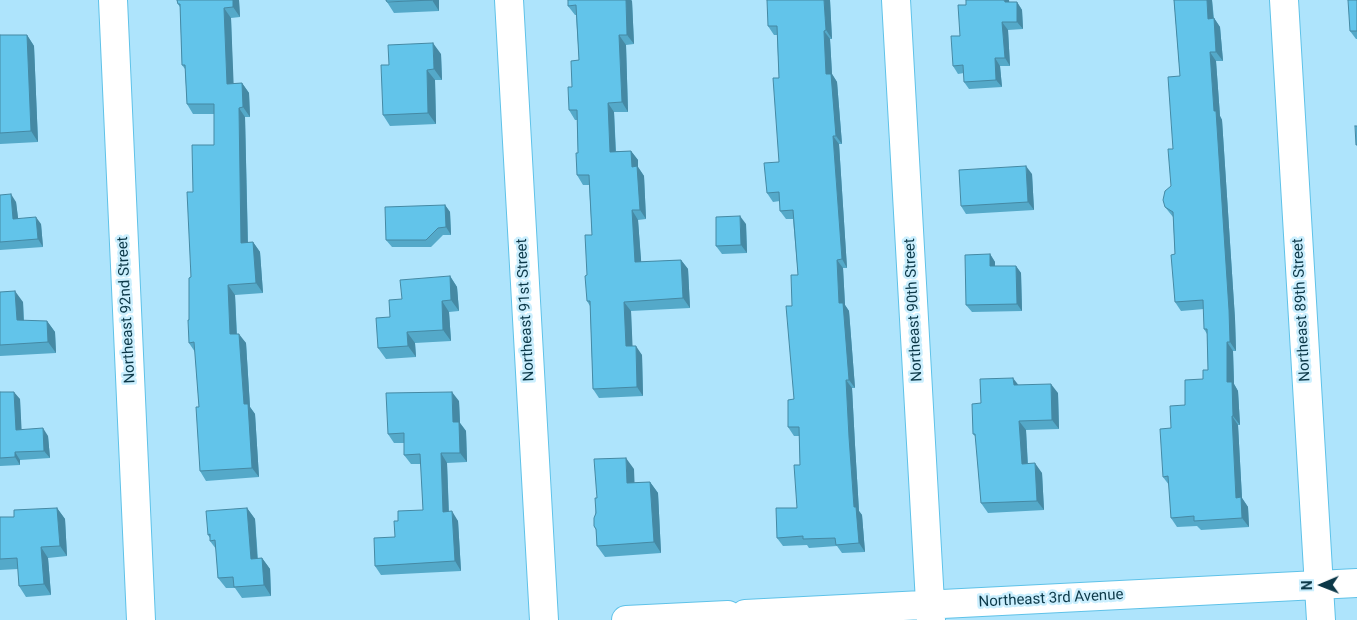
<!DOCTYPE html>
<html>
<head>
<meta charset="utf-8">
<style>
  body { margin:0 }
  #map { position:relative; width:1357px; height:620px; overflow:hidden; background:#aee4fc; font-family:Roboto,sans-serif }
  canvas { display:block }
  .north { position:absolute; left:1297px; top:560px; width:50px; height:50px; -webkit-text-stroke:4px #cbeffe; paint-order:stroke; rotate:269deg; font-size:14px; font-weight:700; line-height:20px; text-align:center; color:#0c3848 }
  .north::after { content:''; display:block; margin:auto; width:18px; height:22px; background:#0c3848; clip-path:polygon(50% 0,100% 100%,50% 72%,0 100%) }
</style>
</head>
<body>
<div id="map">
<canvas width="1357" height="620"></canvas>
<div class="north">N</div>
</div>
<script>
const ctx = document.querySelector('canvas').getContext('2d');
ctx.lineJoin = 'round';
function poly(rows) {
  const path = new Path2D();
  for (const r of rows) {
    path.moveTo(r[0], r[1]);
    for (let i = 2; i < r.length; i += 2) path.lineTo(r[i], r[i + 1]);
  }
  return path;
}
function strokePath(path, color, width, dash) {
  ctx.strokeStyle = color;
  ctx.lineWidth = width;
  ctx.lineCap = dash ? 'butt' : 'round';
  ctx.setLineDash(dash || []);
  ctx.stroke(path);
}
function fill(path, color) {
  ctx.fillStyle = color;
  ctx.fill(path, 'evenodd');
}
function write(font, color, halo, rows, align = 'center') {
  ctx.font = font + ' Roboto,sans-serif';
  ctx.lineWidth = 5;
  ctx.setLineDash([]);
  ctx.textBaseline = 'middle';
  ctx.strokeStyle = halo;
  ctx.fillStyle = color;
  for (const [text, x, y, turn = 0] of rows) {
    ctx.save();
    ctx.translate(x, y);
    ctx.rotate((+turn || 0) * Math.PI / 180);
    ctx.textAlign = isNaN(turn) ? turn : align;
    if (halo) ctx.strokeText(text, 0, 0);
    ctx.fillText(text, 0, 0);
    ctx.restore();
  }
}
const minor = poly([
  [113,0,141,620],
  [509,0,544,620],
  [896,0,931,620],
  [1284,0,1321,620],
  [745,614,1357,583],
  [626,620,728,615]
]);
strokePath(minor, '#5fc2e8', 30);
strokePath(minor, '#fff', 28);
fill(poly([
  [177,0,239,0,240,17,231,18,233,83,242,83,249,93,250,117,245,117,248,243,253,242,260,252,263,293,235,295,237,334,246,343,250,407,255,414,259,477,206,481,200,471,199,407,195,352,189,343,193,192,214,145,214,114,193,114,187,104,185,69,182,65,180,7,178,4],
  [386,0,439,0,439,11,394,13,387,2],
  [568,0,631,0,632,1,634,44,626,45,628,112,614,112,616,151,631,151,638,160,638,167,644,176,646,219,638,220,641,262,681,260,688,269,690,308,631,311,632,346,642,355,643,396,599,398,593,389,590,306,587,301,587,275,592,235,589,185,583,185,577,175,578,153,577,120,575,120,569,110,572,87,579,60,576,15,575,15,568,6],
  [830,0,832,39,830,39,832,74,837,82,842,144,839,144,847,268,843,268,845,305,849,311,855,388,852,388,855,445,859,511,862,515,865,552,842,553,837,546,809,548,807,545,783,546,777,538,797,508,800,465,799,436,794,436,788,427,794,399,792,306,798,275,793,219,786,219,780,211,780,201,773,202,767,193,779,162,779,78,777,35,774,35,768,26],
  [1174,0,1212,0,1214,18,1220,27,1223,61,1216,61,1220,116,1222,120,1235,319,1236,351,1233,351,1234,384,1238,391,1240,425,1238,425,1242,498,1248,507,1249,527,1201,530,1197,526,1177,527,1171,518,1169,485,1163,477,1171,428,1185,405,1203,379,1208,370,1207,334,1204,329,1204,309,1181,311,1175,302,1175,254,1173,217,1165,207,1171,186,1173,149,1180,76],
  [1357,0,1357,39,1356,39,1350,31],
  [1010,2,1017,2,1022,10,1023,29,1008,30,1010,66,1000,66,1002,87,969,89,964,82,964,73,958,74,953,66,960,36],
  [0,35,27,35,34,46,38,142,0,144],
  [441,54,442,80,435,80,436,124,390,126,383,115],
  [1032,174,1034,210,966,214,961,206],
  [0,195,16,202,18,218,41,224,43,247,0,250],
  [445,205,450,212,451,235,443,235,431,247,392,247,386,240],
  [746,224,747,253,722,254,716,246],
  [990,254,995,262,995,266,1016,266,1021,273,1022,311,972,312,966,305],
  [450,276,457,287,459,311,449,312,451,341,415,343,416,357,386,359,378,348,390,317,402,299],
  [0,292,23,302,24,321,47,321,55,332,56,353,0,356],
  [1019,385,1058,393,1059,429,1026,430,1028,464,1042,473,1044,510,988,513,981,503,976,437,973,434,981,403],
  [0,392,20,399,21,429,48,436,50,458,20,460,20,465,0,466],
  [459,401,460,423,466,431,467,462,447,463,449,512,458,521,461,571,381,575,375,566,395,537,398,521,423,510,421,464,411,464,404,455,404,443,394,443,388,434],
  [634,469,634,483,650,482,658,493,661,553,605,557,597,546,596,530,594,526,597,498],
  [57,508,65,519,67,556,48,558,51,595,26,597,19,586,18,569,0,570,0,517,14,517],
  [247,508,255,519,258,559,262,558,270,569,271,596,242,598,235,588,226,588,218,578,216,549,210,541,210,538,208,535]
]), '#54a9c9');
fill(poly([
  [233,0,239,0,240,17,233,7],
  [432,0,439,0,439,11],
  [626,0,631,0,632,1,634,44,627,35],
  [824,0,830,0,832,39,826,30],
  [1004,0,1009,0,1010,10,1005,2],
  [1207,0,1212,0,1214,28,1208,19],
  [1017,2,1022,10,1023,29,1017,22],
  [224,8,231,18,234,93,227,84],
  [1214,18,1220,27,1223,61,1216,52],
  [1002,22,1008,30,1010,66,1005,58],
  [824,31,830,39,832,74,837,82,842,144,836,136,826,74],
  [27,35,34,46,38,142,31,131],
  [619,35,626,45,628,112,622,102],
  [433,43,441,54,442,80,434,69],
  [1210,52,1216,61,1220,116,1222,120,1235,319,1236,351,1230,342],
  [995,58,1000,66,1002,87,996,80],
  [427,70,435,80,436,124,428,113],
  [242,83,249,93,250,117,243,107],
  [608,103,614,112,616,161,610,152],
  [239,108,245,117,248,253,241,243],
  [833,136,839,144,847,268,842,259],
  [631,151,638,160,638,167,644,176,646,219,640,210,632,167],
  [1026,166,1032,174,1034,210,1028,202],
  [11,194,16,202,19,226,13,219],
  [445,205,450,212,451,235,446,227],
  [632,210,638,220,642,272,635,262],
  [740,216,746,224,747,253,741,245],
  [36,217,41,224,43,247,38,239],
  [253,242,260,252,263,293,256,283],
  [990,254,995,262,995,274,990,266],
  [681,260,688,269,690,308,683,298],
  [837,260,843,268,845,305,849,311,855,388,849,380,839,303],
  [1016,266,1021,273,1022,311,1017,304],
  [450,276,457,287,459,311,451,300],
  [228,285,235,295,237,344,230,334],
  [15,291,23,302,24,331,17,320],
  [442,301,449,312,451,341,443,330],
  [624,302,631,311,633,356,626,346],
  [47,321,55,332,56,353,48,342],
  [407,332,415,343,416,357,408,346],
  [239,334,246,343,250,407,255,414,259,477,252,468,244,404],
  [1227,342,1233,351,1234,384,1238,391,1240,425,1233,416,1227,382],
  [636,346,642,355,643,396,637,387],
  [1013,378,1020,387,1014,385],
  [846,380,852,388,855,445,859,511,862,515,865,552,859,543,854,507,849,437],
  [1051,384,1058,393,1059,429,1052,420],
  [14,392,20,399,22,437,16,430],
  [452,392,459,401,460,423,466,431,467,462,460,453,453,422],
  [1232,416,1238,425,1242,498,1248,507,1249,527,1242,518,1236,498],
  [1019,421,1026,430,1028,473,1022,464],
  [43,428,48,436,50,458,44,451],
  [15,452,20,460,20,465,15,457],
  [441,453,447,463,449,521,443,512],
  [626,458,634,469,635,494,627,483],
  [1035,463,1042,473,1044,510,1037,501],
  [650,482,658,493,661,553,654,542],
  [57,508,65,519,67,556,60,546],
  [247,508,255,519,258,570,251,559],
  [452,511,458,521,461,571,455,561],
  [41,547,48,558,51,595,44,584],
  [262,558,270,569,271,596,264,585]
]), '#4589a4');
const building = poly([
  [177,0,233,0,233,7,224,8,227,84,242,83,243,107,239,108,241,243,253,242,256,283,228,285,230,334,239,334,244,404,248,404,252,468,200,471,196,407,199,407,194,342,189,343,188,320,189,320,189,278,191,277,187,192,193,192,192,145,214,145,214,104,187,104,185,65,182,65,180,4,178,4,177,0],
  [386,0,432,0,387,2,386,0],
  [568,0,626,0,627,35,619,35,622,102,608,103,610,152,631,151,632,167,637,166,640,210,632,210,635,262,681,260,683,298,624,302,626,346,636,346,637,387,593,389,590,301,587,301,585,276,587,275,585,235,592,235,589,175,577,175,576,153,578,153,577,110,569,110,568,87,572,87,571,61,579,60,576,5,568,6,568,0],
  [767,0,824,0,826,30,824,31,826,74,831,74,836,136,833,136,842,259,837,260,839,303,843,303,849,380,846,380,849,437,854,507,856,507,859,543,836,545,835,538,803,539,803,536,777,538,776,508,797,508,794,465,800,465,799,427,788,427,788,400,794,399,786,306,792,306,791,275,798,275,793,210,780,211,779,192,767,193,764,163,779,162,773,78,779,78,777,26,768,26,767,0],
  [966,0,1004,0,1005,2,1017,2,1017,22,1002,22,1005,58,995,58,996,80,964,82,963,65,953,66,951,36,960,36,958,5,966,5,966,0],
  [1174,0,1207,0,1208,19,1214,18,1216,52,1210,52,1214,111,1216,111,1229,310,1230,342,1227,342,1227,382,1232,382,1233,416,1232,416,1236,498,1241,497,1242,518,1194,521,1194,516,1171,518,1168,476,1163,477,1160,429,1171,428,1170,406,1185,405,1185,380,1203,379,1203,370,1208,370,1207,329,1204,329,1203,300,1175,302,1171,255,1175,254,1173,212,1165,207,1163,200,1165,191,1171,186,1168,149,1173,149,1168,77,1180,76,1174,0],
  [1348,0,1357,0,1357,31,1350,31,1348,0],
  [0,35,27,35,31,131,0,133,0,35],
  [433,43,434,69,427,70,428,113,383,115,381,65,389,65,388,45,433,43],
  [1355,126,1357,126,1357,145,1356,145,1355,126],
  [1026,166,1028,202,961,206,959,170,1026,166],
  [11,194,13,219,36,217,38,239,0,242,0,195,11,194],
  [445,205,446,227,438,228,426,240,386,240,385,207,445,205],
  [740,216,741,245,716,246,716,217,740,216],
  [990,254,990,266,1016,266,1017,304,966,305,965,255,990,254],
  [450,276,451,300,442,301,443,330,407,332,408,346,378,348,376,318,390,317,389,300,402,299,400,280,450,276],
  [15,291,17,320,47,321,48,342,0,345,0,292,15,291],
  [1013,378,1014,385,1051,384,1052,420,1019,421,1022,464,1035,463,1037,501,981,503,975,434,973,434,972,404,981,403,980,379,1013,378],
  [0,392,14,392,16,430,43,428,44,451,15,452,15,457,0,458,0,392],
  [452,392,453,422,459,422,460,453,441,453,443,512,452,511,455,561,375,566,374,538,395,537,394,521,398,521,398,511,423,510,420,454,404,455,404,433,388,434,386,393,452,392],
  [626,458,627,483,650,482,654,542,597,546,596,529,594,526,594,518,596,513,595,498,597,498,594,459,626,458],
  [57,508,60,546,41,547,44,584,19,586,17,558,0,559,0,517,14,517,14,510,57,508],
  [247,508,251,559,262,558,264,585,234,587,233,577,218,578,215,540,210,541,210,534,208,535,206,511,247,508]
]);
fill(building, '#62c4ea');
strokePath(building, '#4589a4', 1);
write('15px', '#0c3848', '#cbeffe', [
  ["Northeast 92nd Street",127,310,-93],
  ["Northeast 91st Street",526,310,-93],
  ["Northeast 90th Street",914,310,-93],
  ["Northeast 89th Street",1302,310,-93],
  ["Northeast 3rd Avenue",1051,599,-3]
]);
</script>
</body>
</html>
